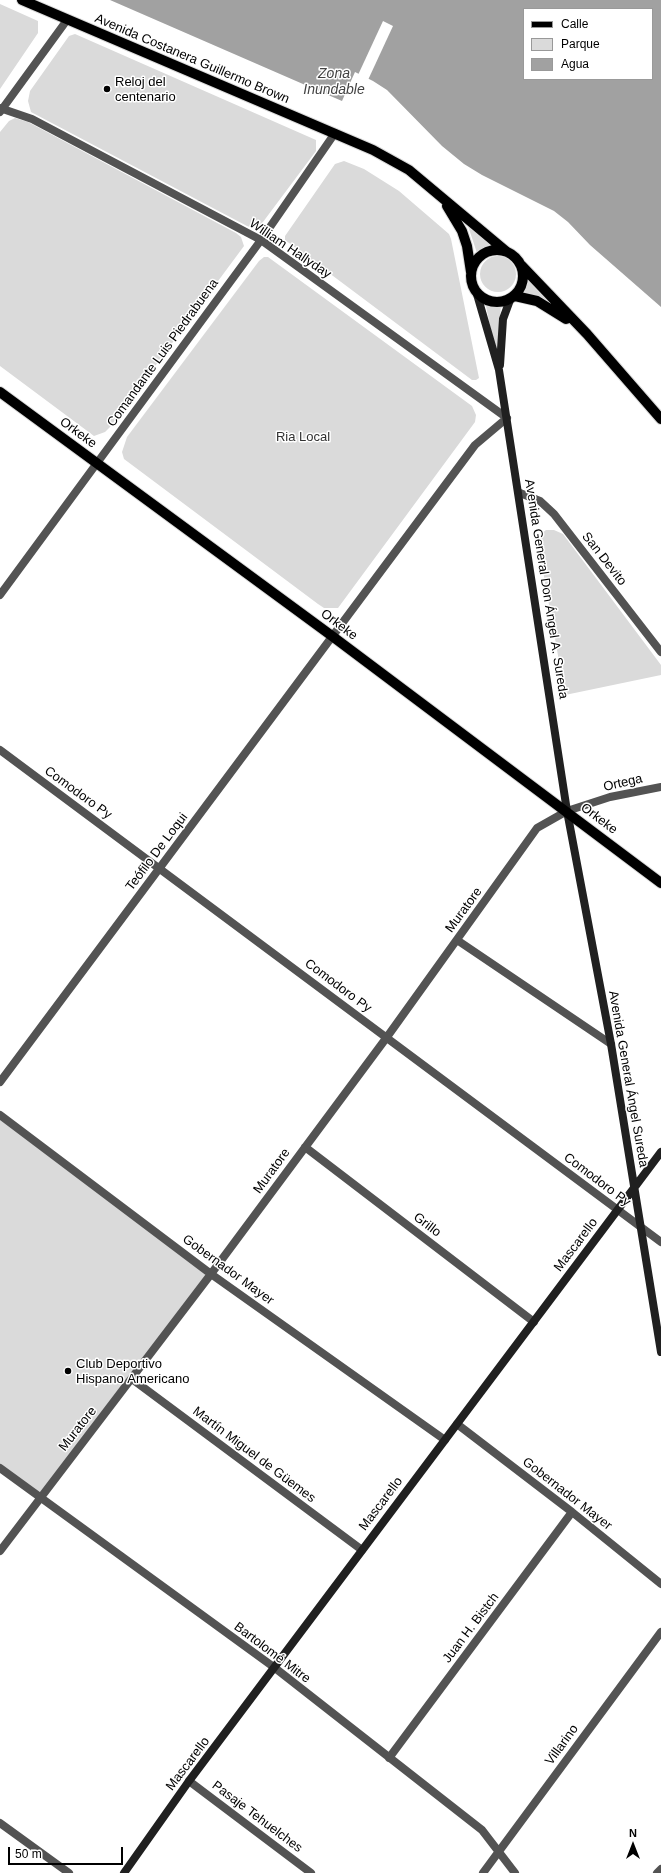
<!DOCTYPE html>
<html>
<head>
<meta charset="utf-8">
<style>
  body { margin:0 }
  #map { position:relative; width:661px; height:1873px; overflow:hidden; background:#fff; font-family:Arial,sans-serif }
  canvas { display:block }
  .legend { position:absolute; left:523px; top:8px; width:130px; height:72px; box-sizing:border-box; background:#fff; border:1px solid #999; margin:0; padding:5px 7px; list-style:none; font-size:12px; color:#000 }
  .legend li { display:flex; align-items:center; gap:8px; height:20px }
  .legend b { width:20px; border:1px solid #999 }
  .north { position:absolute; left:613px; top:1825px; width:40px; height:40px; -webkit-text-stroke:3px #fff; paint-order:stroke; rotate:0deg; font-size:11px; font-weight:700; line-height:16px; text-align:center; color:#000 }
  .north::after { content:''; display:block; margin:auto; width:14px; height:18px; background:#000; clip-path:polygon(50% 0,100% 100%,50% 72%,0 100%) }
  .scale { position:absolute; left:8px; top:1847px; width:115px; height:18px; box-sizing:border-box; border:2px solid #000; border-top:0; padding-left:5px; font-size:12px; line-height:14px; white-space:nowrap; color:#000; -webkit-text-stroke:3px #fff; paint-order:stroke }
</style>
</head>
<body>
<div id="map">
<canvas width="661" height="1873"></canvas>
<ul class="legend">
<li><b style="height:5px;background:#000"></b>Calle</li>
<li><b style="height:11px;background:#dadada"></b>Parque</li>
<li><b style="height:11px;background:#a1a1a1"></b>Agua</li>
</ul>
<div class="north">N</div>
<div class="scale">50 m</div>
</div>
<script>
const ctx = document.querySelector('canvas').getContext('2d');
ctx.lineJoin = 'round';
function fill(path, color) {
  ctx.fillStyle = color;
  ctx.fill(path, 'evenodd');
}
function poly(rows) {
  const path = new Path2D();
  for (const r of rows) {
    if (r.length === 3) {
      path.moveTo(r[0] + r[2], r[1]);
      path.arc(r[0], r[1], r[2], 0, 2 * Math.PI);
      continue;
    }
    path.moveTo(r[0], r[1]);
    for (let i = 2; i < r.length; i += 2) path.lineTo(r[i], r[i + 1]);
  }
  return path;
}
function strokePath(path, color, width, dash) {
  ctx.strokeStyle = color;
  ctx.lineWidth = width;
  ctx.lineCap = dash ? 'butt' : 'round';
  ctx.setLineDash(dash || []);
  ctx.stroke(path);
}
function write(font, color, halo, rows, align = 'center') {
  ctx.font = font + ' Arial,sans-serif';
  ctx.lineWidth = 3;
  ctx.setLineDash([]);
  ctx.textBaseline = 'middle';
  ctx.strokeStyle = halo;
  ctx.fillStyle = color;
  for (const [text, x, y, turn = 0] of rows) {
    ctx.save();
    ctx.translate(x, y);
    ctx.rotate((+turn || 0) * Math.PI / 180);
    ctx.textAlign = isNaN(turn) ? turn : align;
    if (halo) ctx.strokeText(text, 0, 0);
    ctx.fillText(text, 0, 0);
    ctx.restore();
  }
}
fill(poly([
  [0,4,38,21,38,33,0,89],
  [75,34,316,140,316,151,260,226,253,228,247,226,31,112,28,101,30,91,69,36],
  [15,118,28,122,236,233,241,237,244,246,110,427,105,432,94,436,0,366,0,132,9,121],
  [344,161,364,169,399,191,449,234,451,239,479,378,476,380,472,380,285,240,285,236,335,164],
  [466,220,495,247,485,249,478,256],
  [498,274,18],
  [264,257,268,257,472,406,476,415,475,422,338,608,324,608,318,604,124,459,122,452,127,437,259,261],
  [528,278,579,328,549,305,518,294,524,288],
  [485,301,501,305,497,361],
  [546,530,554,530,563,534,661,665,661,675,565,695,538,543,541,534],
  [0,1115,211,1274,39,1498,0,1468]
]), '#dadada');
fill(poly([
  [110,0,661,0,661,307,590,245,568,222,554,211,482,175,464,164,442,146,387,90,373,81,355,72,342,101],
  [524,9,652,9,652,79,524,79]
]), '#a1a1a1');
fill(poly([
  [383,21,393,26,368,80,358,75]
]), '#fff');
const primary = poly([
  [22,0,373,150,409,170,507,252],
  [447,206,462,231,467,246,471,272],
  [497,276,26],
  [521,265,587,334,661,419],
  [515,296,537,301,566,319],
  [0,392,332,636,661,883]
]);
strokePath(primary, '#dbdbdb', 12);
strokePath(poly([
  [0,108,32,119,261,240,507,418,475,445,0,1082],
  [0,112,67,20],
  [520,493,540,501,554,514,661,652],
  [0,595,261,240,335,133],
  [0,750,661,1242],
  [457,940,611,1044],
  [0,1115,211,1274,445,1440],
  [305,1147,534,1322],
  [132,1379,362,1550],
  [457,1424,572,1512,661,1584],
  [0,1468,275,1668,482,1830,515,1873],
  [0,1551,211,1274,387,1037,537,828,567,811,610,797,661,787],
  [389,1758,572,1512],
  [189,1781,311,1873],
  [0,1823,69,1873],
  [483,1873,661,1632],
  [657,1873,661,1869]
]), '#535353', 8);
strokePath(poly([
  [476,291,499,370,567,811,611,1044,661,1352],
  [500,365,503,319,510,300],
  [124,1873,189,1781,661,1152]
]), '#202020', 8);
strokePath(primary, '#000', 10);
for (const [x, y, r, color] of [
  [107,89,4,"#000"],
  [68,1371,4,"#000"]
]) {
  const dot = new Path2D();
  dot.arc(x, y, r, 0, 2 * Math.PI);
  ctx.fillStyle = color;
  ctx.fill(dot);
  strokePath(dot, '#fff', 1.5);
}
write('13px', '#000', '#fff', [
  ["Avenida Costanera Guillermo Brown",192,59,23],
  ["William Hallyday",290,249,34],
  ["Comandante Luis Piedrabuena",163,353,-54],
  ["Orkeke",78,433,36],
  ["San Devito",604,559,52],
  ["Avenida General Don Ángel A. Sureda",546,589,81],
  ["Orkeke",339,625,37],
  ["Ortega",623,783,-13],
  ["Comodoro Py",78,793,36],
  ["Orkeke",599,819,37],
  ["Teófilo De Loqui",157,852,-53],
  ["Muratore",464,910,-54],
  ["Comodoro Py",338,986,37],
  ["Avenida General Ángel Sureda",628,1079,80],
  ["Muratore",272,1171,-54],
  ["Comodoro Py",597,1180,37],
  ["Grillo",427,1225,37],
  ["Mascarello",576,1245,-53],
  ["Gobernador Mayer",228,1270,36],
  ["Muratore",78,1429,-52],
  ["Martín Miguel de Güemes",254,1455,37],
  ["Gobernador Mayer",567,1494,38],
  ["Mascarello",381,1504,-53],
  ["Juan H. Bistch",471,1628,-53],
  ["Bartolomé Mitre",272,1653,37],
  ["Villarino",562,1745,-54],
  ["Mascarello",188,1764,-53],
  ["Pasaje Tehuelches",257,1817,37]
]);
write('13px', '#000', '#fff', [
  ["Reloj del",115,82],
  ["centenario",115,97],
  ["Club Deportivo",76,1364],
  ["Hispano Americano",76,1379]
], 'left');
write('13px', '#313131', '#fff', [
  ["Ria Local",303,437]
]);
write('italic 14px', '#424242', '#fff', [
  ["Zona",334,74],
  ["Inundable",334,90]
]);
</script>
</body>
</html>
